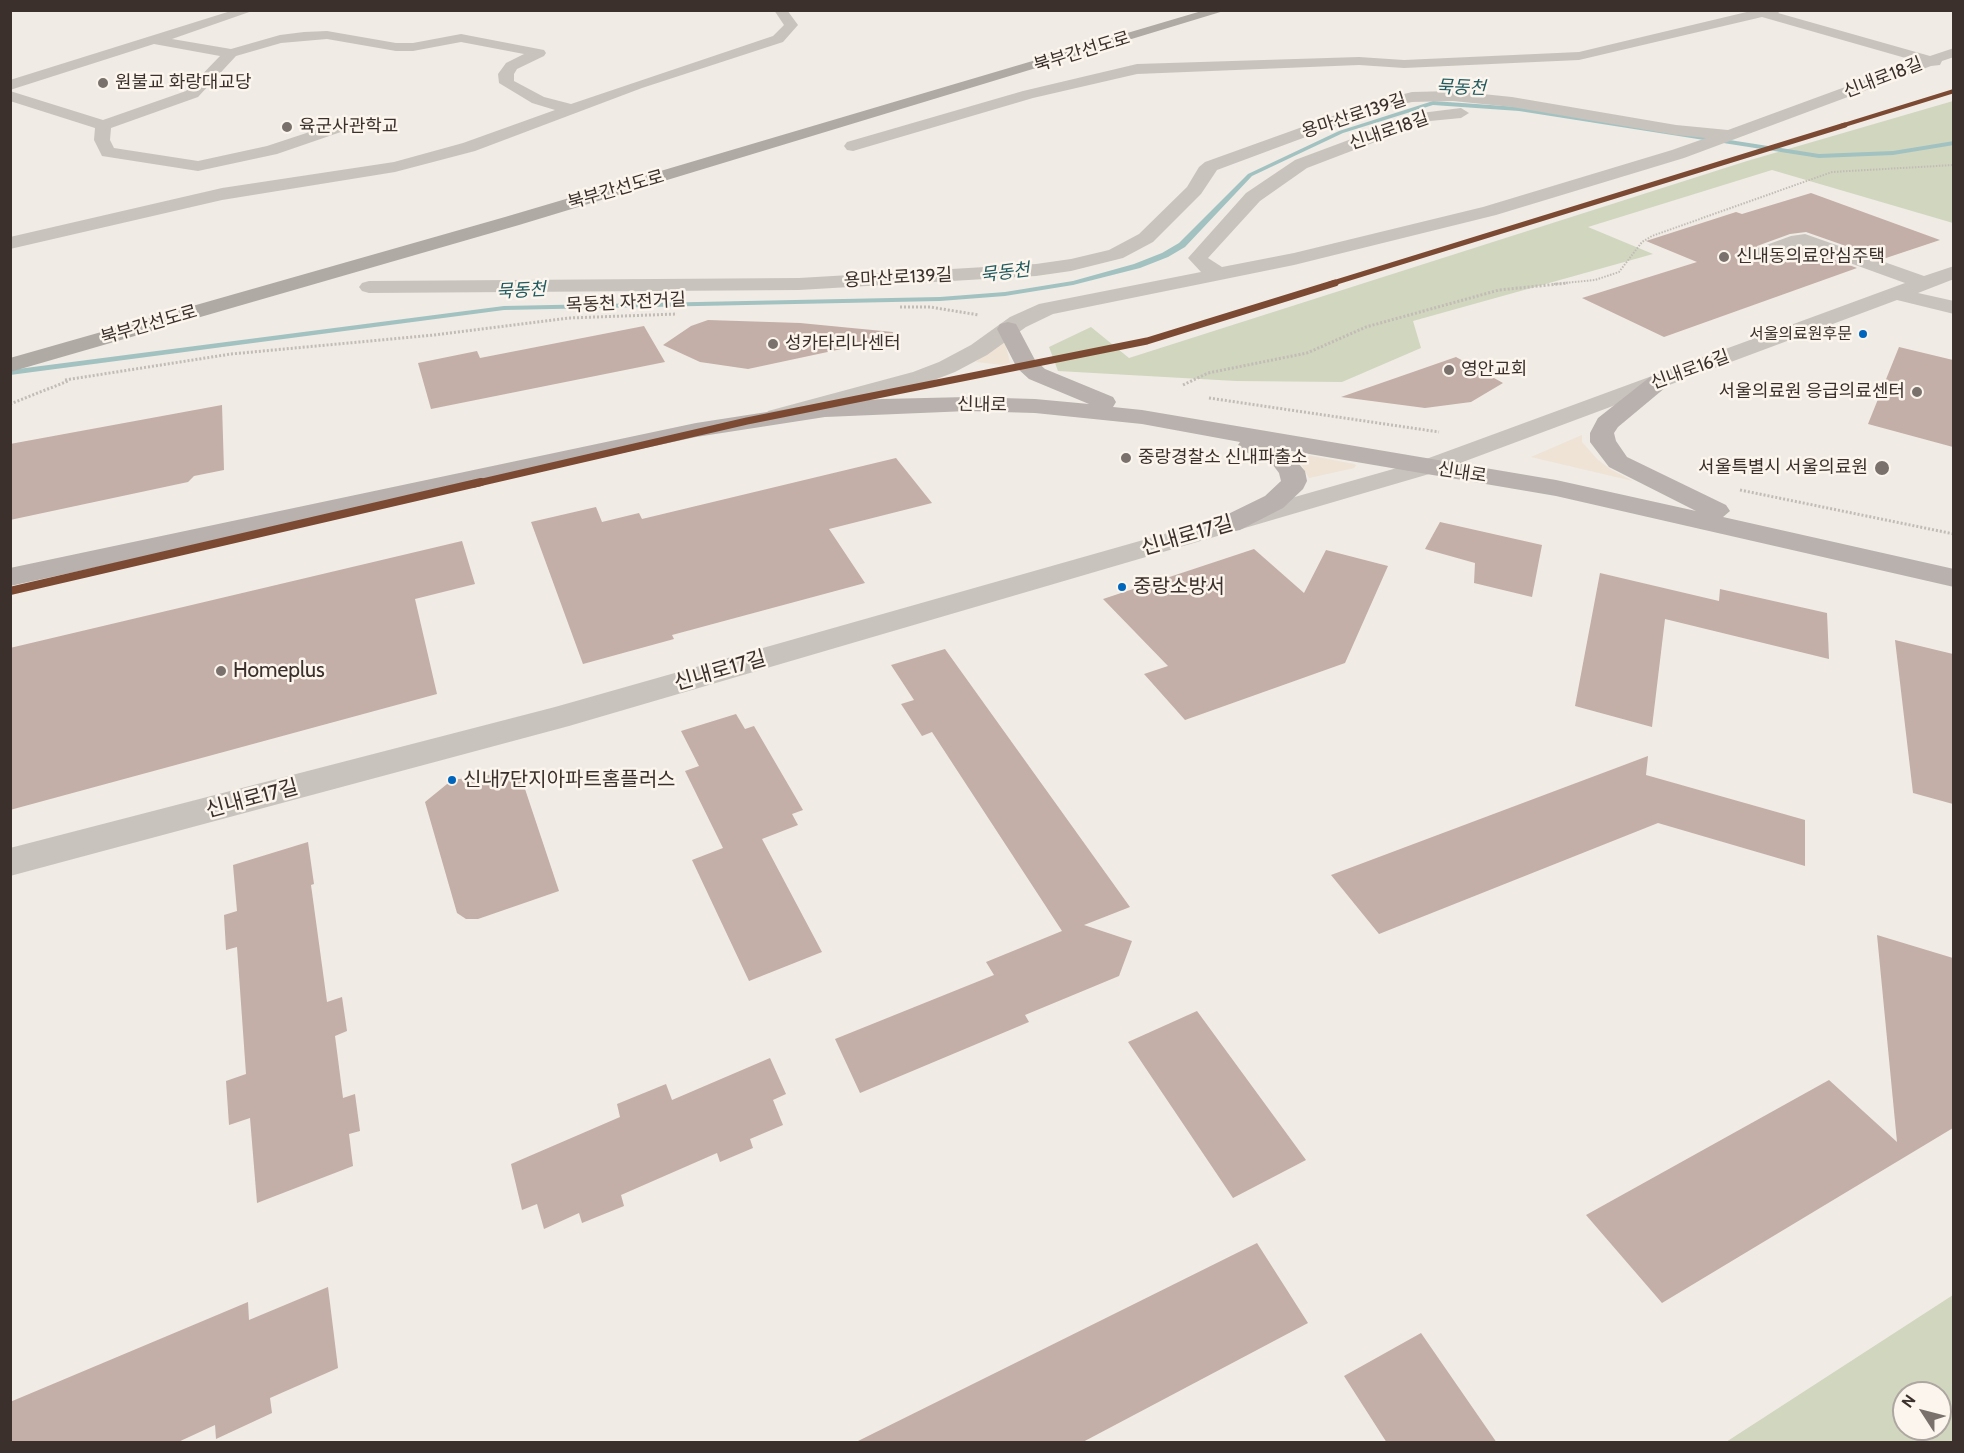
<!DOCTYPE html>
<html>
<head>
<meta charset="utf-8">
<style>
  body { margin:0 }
  #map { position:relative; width:1964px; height:1453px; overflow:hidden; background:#f0ebe5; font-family:Cabin,sans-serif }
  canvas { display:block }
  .frame { position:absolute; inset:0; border:12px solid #3b302b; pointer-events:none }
  .north { position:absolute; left:1892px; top:1381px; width:60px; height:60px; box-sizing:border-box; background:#fbf5ee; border:2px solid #aea6a0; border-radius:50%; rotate:306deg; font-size:16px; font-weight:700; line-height:24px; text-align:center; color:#3b302b }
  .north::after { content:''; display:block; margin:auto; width:21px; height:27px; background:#7a716c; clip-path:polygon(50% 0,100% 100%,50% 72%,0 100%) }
</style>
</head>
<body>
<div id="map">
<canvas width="1964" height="1453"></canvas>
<div class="frame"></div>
<div class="north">N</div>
</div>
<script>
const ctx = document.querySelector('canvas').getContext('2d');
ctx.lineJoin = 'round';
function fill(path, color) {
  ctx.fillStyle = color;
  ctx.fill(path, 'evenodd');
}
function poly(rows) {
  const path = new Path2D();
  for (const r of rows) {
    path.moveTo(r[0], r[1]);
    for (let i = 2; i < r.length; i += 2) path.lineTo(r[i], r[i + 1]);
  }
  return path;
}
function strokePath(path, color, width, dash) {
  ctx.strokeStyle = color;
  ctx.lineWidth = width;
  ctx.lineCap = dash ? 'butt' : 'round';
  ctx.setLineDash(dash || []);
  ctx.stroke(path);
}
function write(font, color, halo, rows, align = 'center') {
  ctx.font = font + ' Cabin,"Noto Sans KR",sans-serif';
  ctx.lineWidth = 5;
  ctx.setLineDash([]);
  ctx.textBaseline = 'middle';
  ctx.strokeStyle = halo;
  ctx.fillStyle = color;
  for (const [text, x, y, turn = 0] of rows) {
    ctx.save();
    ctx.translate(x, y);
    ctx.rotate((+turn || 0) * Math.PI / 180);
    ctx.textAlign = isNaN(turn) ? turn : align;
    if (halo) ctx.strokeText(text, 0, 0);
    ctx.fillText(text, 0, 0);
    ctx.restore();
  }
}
fill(poly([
  [1953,101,1953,223,1772,170,1588,227,1653,254,1413,321,1421,348,1342,382,1236,381,1058,371,1049,347,1091,327,1129,358,1747,161],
  [1953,1295,1953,1442,1726,1442],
  [1904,1393,1940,1393,1940,1429,1904,1429]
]), '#d1d6bf');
fill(poly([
  [995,342,1005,342,1010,363,1003,365,976,362],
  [1582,435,1582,442,1597,459,1610,469,1633,481,1531,457],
  [1291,452,1354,464,1356,465,1354,468,1309,478,1301,464,1288,453]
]), '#eee3d5');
fill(poly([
  [1433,101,1519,107,1819,154,1893,151,1954,141,1954,145,1893,155,1819,158,1519,111,1433,105,1343,133,1252,176,1185,247,1168,257,1140,268,1073,285,1005,296,940,301,504,310,10,375,10,370,504,306,940,297,1005,292,1073,281,1134,264,1162,253,1179,243,1248,174,1339,131,1433,101]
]), '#a1c2c1');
fill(poly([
  [1811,193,1940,240,1883,259,1806,232,1790,234,1757,246,1753,253,1757,258,1766,260,1803,248,1857,268,1664,337,1582,298,1697,262,1646,241,1736,212,1742,214],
  [708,320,800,323,893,332,893,338,748,369,700,362,663,345,691,326],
  [644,326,665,362,431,409,418,363,477,351,480,358],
  [1899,347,1953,360,1953,447,1868,424],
  [1456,357,1503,383,1471,402,1425,408,1341,397],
  [222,405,224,470,194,476,188,482,10,520,10,444],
  [896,458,932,503,829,529,865,583,672,635,674,639,583,664,531,522,596,507,602,522,639,513,642,519],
  [1440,522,1542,545,1532,597,1474,583,1475,563,1425,549],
  [462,541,475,584,415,599,437,694,10,810,10,648],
  [1254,549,1304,593,1326,550,1388,566,1345,663,1185,720,1144,674,1168,666,1103,599],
  [1600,573,1719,601,1720,589,1827,613,1829,659,1665,619,1652,727,1575,706],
  [1895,640,1953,654,1953,804,1913,793],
  [945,649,1130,907,1084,925,1132,941,1119,976,1025,1015,1029,1022,860,1093,835,1039,994,975,986,962,1062,931,932,732,922,736,901,704,914,700,891,665],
  [736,714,745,729,754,726,803,810,792,814,798,825,762,839,822,952,749,981,692,860,723,848,685,771,699,766,681,731],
  [1648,756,1646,775,1805,820,1805,866,1658,823,1379,934,1331,875],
  [519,771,559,891,478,919,466,919,457,913,425,802,452,780],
  [308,842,314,884,311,885,327,1002,342,997,347,1031,335,1036,343,1098,355,1094,360,1131,349,1134,353,1166,257,1203,250,1118,229,1125,226,1081,246,1074,237,947,226,950,224,915,237,911,233,865],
  [1877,935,1953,958,1953,1128,1662,1303,1586,1215,1829,1080,1897,1142],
  [1197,1011,1306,1160,1233,1198,1128,1042],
  [770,1058,786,1094,773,1100,783,1125,750,1139,753,1148,720,1162,717,1153,621,1195,624,1206,582,1223,579,1213,544,1229,537,1204,522,1210,511,1164,620,1117,617,1104,666,1084,672,1100],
  [1257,1243,1308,1323,1081,1443,854,1443],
  [328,1287,338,1368,270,1398,272,1413,216,1439,215,1425,176,1443,10,1443,10,1402,248,1302,249,1320],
  [1421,1333,1497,1443,1387,1443,1344,1376]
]), '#c3afa7');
strokePath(poly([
  [1554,284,1595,280,1619,272,1642,242,1652,236,1832,172,1954,165]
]), '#c2bbb6', 2, [1.5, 1.5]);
strokePath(poly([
  [900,307,930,307,979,315],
  [65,380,231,354,434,335,569,318,677,314],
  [1183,385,1208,373,1307,353,1366,327,1499,290,1568,283],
  [1209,398,1439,432],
  [10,404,68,381],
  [1740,490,1954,534]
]), '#c2bbb6', 3, [2, 2]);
fill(poly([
  [234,10,255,10,172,39,231,49,280,35,304,32,327,31,396,43,413,43,461,34,544,50,546,53,544,56,517,69,514,74,514,81,544,97,571,104,773,36,784,25,774,10,787,10,798,25,783,42,642,88,475,151,395,172,222,200,10,249,10,237,222,188,394,162,463,143,555,110,532,103,499,83,498,74,506,63,524,54,461,42,413,51,396,51,327,39,281,43,236,56,198,97,111,128,110,140,114,148,198,161,267,146,361,115,369,120,367,123,277,154,198,171,102,156,94,140,95,128,10,101,10,91,103,120,186,91,220,56,154,44,10,90,10,80,234,10],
  [1755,10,1782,10,1778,13,1930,56,1954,48,1954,57,1942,61,1940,65,1931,66,1684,158,1496,215,1294,265,1053,314,1026,327,987,355,955,372,929,382,777,423,768,421,765,416,768,411,913,372,939,362,971,345,1010,317,1039,304,1201,272,1188,258,1246,193,1295,160,1421,113,1461,108,1469,113,1461,118,1430,121,1307,168,1260,201,1208,258,1222,267,1294,253,1483,207,1672,150,1706,138,1676,135,1512,107,1453,101,1412,102,1381,109,1217,170,1201,194,1153,242,1123,258,1071,271,1036,276,799,290,369,293,362,291,359,287,362,283,369,281,799,278,1036,264,1071,259,1109,250,1139,234,1187,187,1199,167,1205,162,1369,103,1412,92,1453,91,1512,97,1676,125,1728,130,1916,61,1762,17,1579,60,1404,68,1359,65,1137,74,1033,98,853,151,847,150,844,146,847,142,1023,91,1137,64,1359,57,1404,60,1579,52,1755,10],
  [1805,234,1924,276,1954,266,1954,279,1918,293,1954,301,1954,314,1897,300,1436,472,569,726,10,876,10,848,555,707,1418,462,1905,283,1803,246,1765,258,1758,256,1755,252,1758,248,1791,236,1805,234]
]), '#c9c3be');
fill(poly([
  [1008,322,1016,324,1035,360,1045,369,1113,397,1116,402,1113,407,1142,410,1556,480,1696,511,1609,467,1590,442,1590,433,1598,418,1650,377,1658,375,1666,377,1670,382,1666,387,1618,427,1614,433,1616,441,1627,457,1726,505,1730,511,1723,517,1954,569,1954,587,1556,496,1280,449,1291,455,1305,471,1307,481,1303,489,1283,508,1240,530,1230,532,1220,530,1216,524,1220,518,1265,496,1281,481,1279,473,1273,465,1242,450,1238,445,1240,442,1142,424,1035,413,968,411,825,417,696,437,10,586,10,568,696,423,825,403,882,399,968,397,1035,399,1089,404,1029,379,1017,368,997,329,1000,324,1008,322]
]), '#b8b1ad');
fill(poly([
  [1205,10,1227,10,519,225,10,372,10,358,505,217,1205,10]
]), '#afaaa4');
strokePath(poly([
  [1841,126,1954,91]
]), '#7c4932', 4);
strokePath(poly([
  [1330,284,1845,125]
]), '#7c4932', 5);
strokePath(poly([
  [474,484,747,421,1147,341,1335,283]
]), '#7c4932', 7);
strokePath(poly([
  [10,591,481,482]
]), '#7c4932', 8);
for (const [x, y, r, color] of [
  [103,83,6,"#7a716c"],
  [287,127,6,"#7a716c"],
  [1724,257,6,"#7a716c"],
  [1863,334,5,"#0065bd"],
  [773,344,6,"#7a716c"],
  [1449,370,6,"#7a716c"],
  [1917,392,6,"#7a716c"],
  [1126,458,6,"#7a716c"],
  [1882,468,8,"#7a716c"],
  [1122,587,5,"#0065bd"],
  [221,671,6,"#7a716c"],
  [452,780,5,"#0065bd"]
]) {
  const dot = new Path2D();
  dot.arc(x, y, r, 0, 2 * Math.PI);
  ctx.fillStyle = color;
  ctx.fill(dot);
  strokePath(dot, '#fbf5ee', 2);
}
write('16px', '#3b302b', '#fbf5ee', [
  ["서울의료원후문",1852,334]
], 'right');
write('18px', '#3b302b', '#fbf5ee', [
  ["북부간선도로",1082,52,-17],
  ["신내로18길",1883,78,-21],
  ["용마산로139길",1354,116,-18],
  ["신내로18길",1389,131,-19],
  ["북부간선도로",616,190,-16],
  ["용마산로139길",898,278,-3],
  ["목동천 자전거길",626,303,-3],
  ["북부간선도로",149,325,-16],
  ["신내로16길",1690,370,-20],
  ["신내로",982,405,1],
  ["신내로",1462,473,9]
]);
write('18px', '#3b302b', '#fbf5ee', [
  ["원불교 화랑대교당",115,83],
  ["육군사관학교",299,127],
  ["신내동의료안심주택",1736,257],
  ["성카타리나센터",785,344],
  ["영안교회",1461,370],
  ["서울의료원 응급의료센터",1905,392,"right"],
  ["중랑경찰소 신내파출소",1138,458],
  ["서울특별시 서울의료원",1868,468,"right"]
], 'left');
write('italic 18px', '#1f5a5e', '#fbf5ee', [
  ["묵동천",1461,88,2],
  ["묵동천",1005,273,-7],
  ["묵동천",521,291,-3]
]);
write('20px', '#3b302b', '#fbf5ee', [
  ["중랑소방서",1133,587],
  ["신내7단지아파트홈플러스",463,780]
], 'left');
write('21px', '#3b302b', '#fbf5ee', [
  ["신내로17길",1187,536,-16],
  ["신내로17길",720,671,-16],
  ["신내로17길",252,799,-15]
]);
write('21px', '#3b302b', '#fbf5ee', [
  ["Homeplus",233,671]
], 'left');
</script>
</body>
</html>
